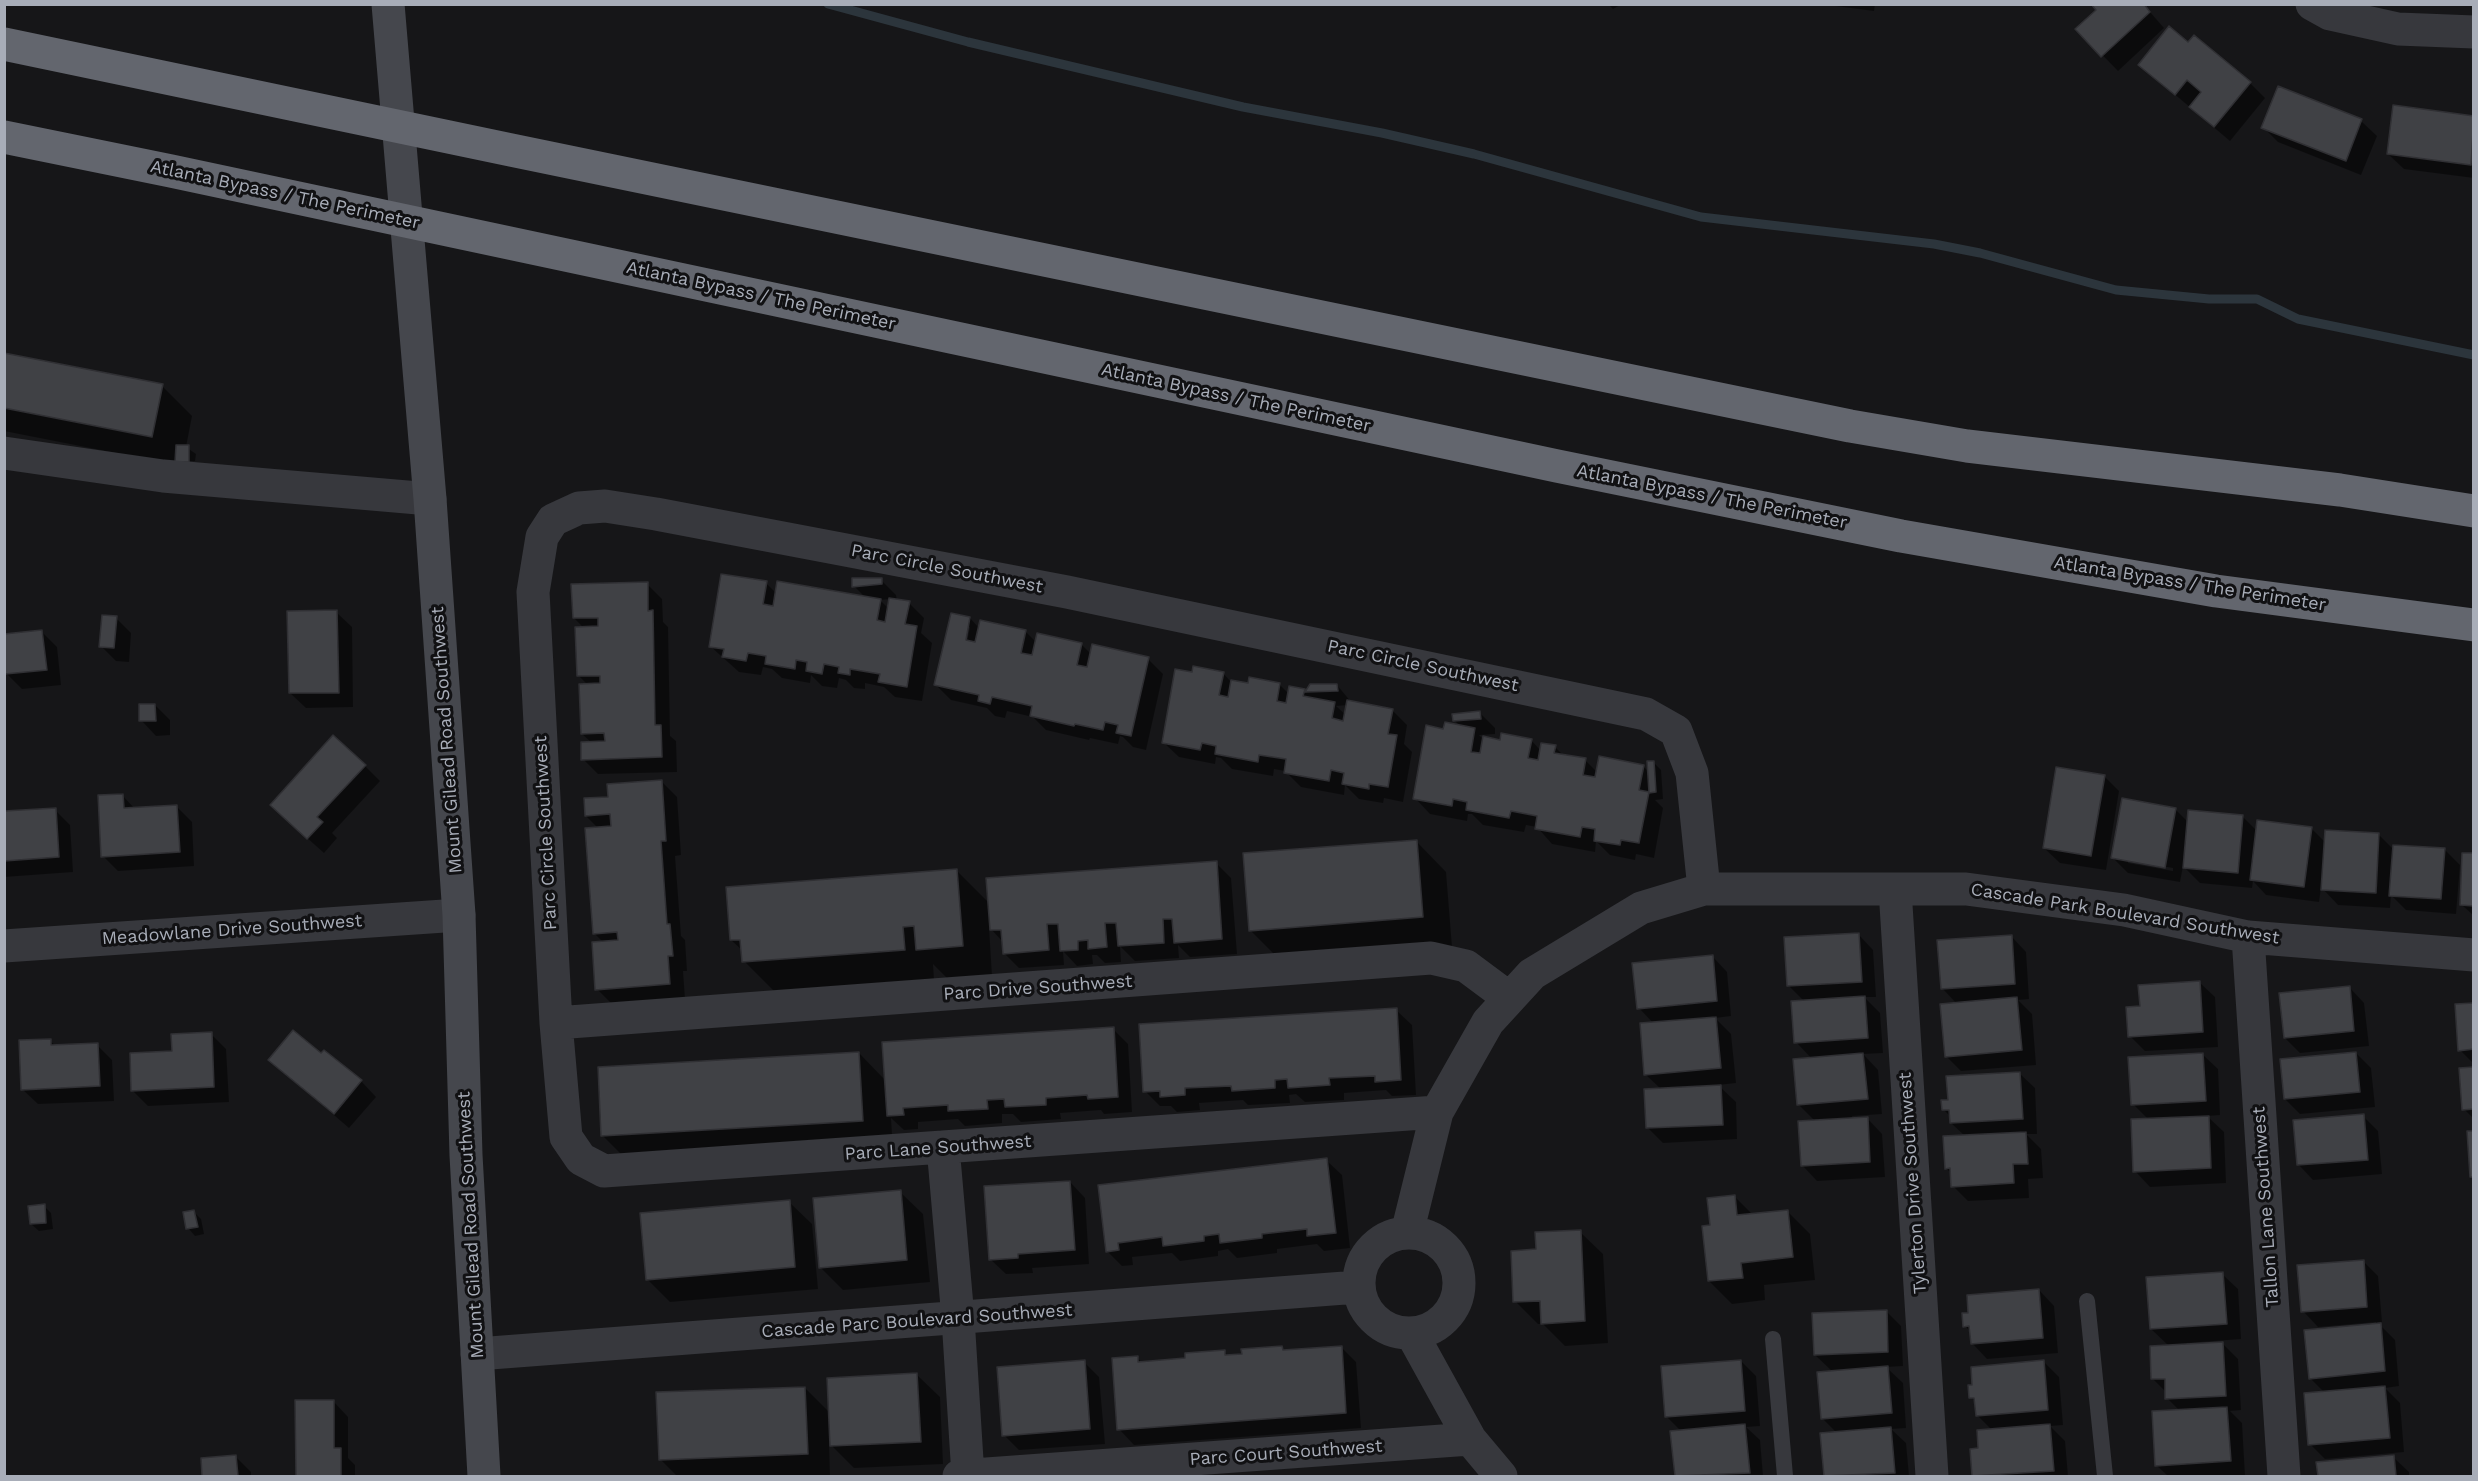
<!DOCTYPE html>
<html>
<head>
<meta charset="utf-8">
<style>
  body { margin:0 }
  #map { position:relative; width:2478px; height:1481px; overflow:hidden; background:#161618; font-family:"Work Sans",sans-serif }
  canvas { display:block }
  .frame { position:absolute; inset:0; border:6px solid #a8adb8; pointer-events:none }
</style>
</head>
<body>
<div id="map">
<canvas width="2478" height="1481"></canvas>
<div class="frame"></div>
</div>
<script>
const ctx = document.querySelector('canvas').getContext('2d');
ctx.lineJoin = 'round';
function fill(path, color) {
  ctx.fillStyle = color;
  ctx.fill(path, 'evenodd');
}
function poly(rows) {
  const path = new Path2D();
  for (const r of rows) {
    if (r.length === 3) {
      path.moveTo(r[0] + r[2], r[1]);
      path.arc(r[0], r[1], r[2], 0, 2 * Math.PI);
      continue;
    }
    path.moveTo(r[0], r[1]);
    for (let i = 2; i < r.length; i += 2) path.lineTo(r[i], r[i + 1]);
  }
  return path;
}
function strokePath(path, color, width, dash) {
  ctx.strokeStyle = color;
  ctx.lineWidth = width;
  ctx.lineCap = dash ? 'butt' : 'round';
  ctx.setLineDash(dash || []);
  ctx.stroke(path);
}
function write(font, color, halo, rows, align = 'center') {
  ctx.font = font + ' "Work Sans",sans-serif';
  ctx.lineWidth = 6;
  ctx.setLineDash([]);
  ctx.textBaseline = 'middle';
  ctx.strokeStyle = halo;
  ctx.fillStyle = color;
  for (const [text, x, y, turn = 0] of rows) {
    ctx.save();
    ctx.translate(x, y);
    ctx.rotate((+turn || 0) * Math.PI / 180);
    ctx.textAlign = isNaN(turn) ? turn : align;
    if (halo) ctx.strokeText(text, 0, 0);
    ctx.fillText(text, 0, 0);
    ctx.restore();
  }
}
fill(poly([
  [1608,4,1622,4,1613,9],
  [1820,4,1875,4,1874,11],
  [2143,4,2164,28,2118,71,2077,29],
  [2189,44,2250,83,2265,98,2230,141,2140,65],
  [2279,88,2361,121,2377,136,2361,175,2278,142,2263,127],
  [2474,117,2474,178,2404,169,2388,154],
  [4,354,162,386,192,416,186,447,196,454,195,461,183,461,182,466,4,431],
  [881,580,896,595,897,601,909,603,924,618,921,633,932,643,922,701,895,697,884,687,865,683,865,689,854,688,846,680,839,678,837,688,822,686,811,675,810,683,782,678,772,669,763,667,761,675,739,672,710,646,766,583,776,593,866,598,854,586],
  [890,599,889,609,880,600],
  [647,584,662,599,663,622,668,627,670,736,676,741,677,772,598,774,583,759,592,743,582,734,588,685,578,675,584,628,574,618],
  [336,612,352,627,353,707,306,708,290,693],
  [116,618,131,633,129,662,116,661,101,646],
  [970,618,979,628,1025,631,1037,643,1081,644,1091,654,1148,659,1163,674,1146,750,1133,747,1123,737,1120,736,1118,744,1090,738,1089,740,1046,730,1033,717,1007,711,1005,718,995,716,987,708,951,700,936,685],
  [967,627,970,627,966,647],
  [42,632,57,647,61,685,22,689,7,674],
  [1223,673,1231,682,1249,685,1279,684,1289,694,1304,691,1306,693,1311,686,1337,685,1352,703,1392,710,1407,725,1404,744,1412,752,1403,802,1384,798,1383,803,1359,799,1345,785,1344,795,1301,787,1285,771,1274,769,1273,776,1232,769,1221,758,1216,757,1215,764,1179,757,1163,742,1193,674],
  [1348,705,1346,715,1336,706],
  [155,705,170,720,170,735,156,736,141,720],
  [1480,713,1495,728,1495,734,1479,735,1482,738,1501,741,1531,740,1541,751,1555,747,1564,756,1585,760,1597,772,1643,766,1650,773,1653,762,1661,770,1663,799,1655,800,1663,808,1654,858,1636,854,1635,860,1610,855,1596,841,1595,852,1552,844,1537,827,1526,825,1524,832,1483,825,1472,814,1468,814,1467,821,1430,814,1415,798,1445,730,1461,727,1454,720],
  [365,766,380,781,332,833,337,838,324,853,287,820],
  [2104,776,2119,791,2106,870,2060,863,2044,848],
  [661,781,677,797,681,855,675,856,681,936,685,940,687,971,683,971,685,999,612,1004,597,989,604,943,594,933,599,829,586,816,610,798],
  [122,795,135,809,176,806,192,822,194,866,118,871,103,856],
  [2175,809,2189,823,2242,816,2257,831,2311,828,2325,842,2378,834,2394,850,2445,850,2460,865,2456,914,2406,910,2391,895,2390,908,2338,905,2321,887,2319,902,2266,895,2253,881,2252,888,2200,883,2183,866,2180,882,2128,873,2113,858],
  [2128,860,2173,868,2173,871,2128,863],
  [55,810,70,825,73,872,4,877,4,813],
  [1416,841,1446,872,1452,947,1281,961,1251,931],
  [2474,855,2474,916,2462,905],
  [1216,863,1231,878,1237,954,1190,957,1178,945,1179,958,1135,961,1120,946,1121,962,1105,963,1097,955,1092,955,1093,964,1077,966,1063,951,1064,965,1019,968,1004,953,1003,942,989,927,992,976,948,979,933,964,934,980,774,991,744,961,743,951,731,940,956,870,990,904],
  [1858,934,1873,950,1876,997,1864,997,1880,1013,1883,1053,1863,1054,1878,1070,1882,1114,1852,1116,1853,1119,1867,1118,1882,1134,1885,1177,1817,1181,1802,1165,1815,1121,1799,1105,1812,1059,1796,1042,1805,1002,1788,985],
  [2011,936,2026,952,2029,999,2018,1000,2032,1014,2036,1065,1961,1071,1946,1056,1957,1004,1942,988],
  [1712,956,1727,972,1731,1016,1715,1018,1731,1034,1736,1083,1718,1085,1736,1102,1737,1139,1663,1143,1648,1128,1662,1090,1645,1074,1654,1024,1639,1008],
  [2199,982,2215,997,2218,1047,2145,1051,2130,1036,2141,1007],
  [2349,987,2364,1003,2369,1046,2300,1053,2285,1038],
  [2474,1004,2474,1064,2460,1050],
  [1396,1010,1412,1025,1416,1095,1392,1096,1386,1090,1344,1093,1344,1100,1305,1102,1296,1094,1289,1095,1290,1103,1248,1105,1243,1100,1199,1103,1200,1110,1177,1112,1171,1106,1160,1106,1145,1091],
  [1113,1029,1128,1044,1132,1112,1104,1114,1101,1110,1060,1113,1061,1119,1021,1122,1013,1114,1002,1114,1002,1123,965,1126,958,1119,918,1122,918,1129,904,1130,891,1118,893,1151,633,1166,603,1136,859,1053,886,1081],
  [211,1034,226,1049,229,1102,148,1106,133,1091,174,1052],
  [50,1041,56,1046,97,1045,112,1060,114,1101,38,1104,22,1089],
  [2356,1053,2371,1068,2375,1107,2300,1114,2285,1099],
  [2202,1054,2218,1069,2220,1115,2207,1116,2224,1132,2226,1183,2150,1187,2135,1171,2149,1120,2133,1104],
  [322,1055,361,1081,376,1097,349,1128,270,1060],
  [2474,1068,2474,1119,2464,1109],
  [2019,1073,2035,1088,2037,1134,2026,1134,2041,1149,2043,1178,2028,1179,2029,1198,1968,1201,1953,1186,1952,1174,1946,1168,1966,1137,1951,1123,1951,1117,1944,1110],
  [2363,1116,2378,1131,2382,1174,2313,1180,2298,1164],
  [1326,1160,1342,1175,1350,1248,1324,1251,1317,1244,1277,1249,1277,1253,1237,1258,1228,1249,1218,1251,1218,1256,1180,1261,1172,1253,1132,1257,1133,1265,1122,1266,1107,1251,1100,1187],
  [1070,1182,1085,1198,1089,1264,1032,1268,1033,1273,1006,1274,990,1259],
  [900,1192,923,1214,930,1282,843,1290,820,1267],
  [1734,1196,1753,1215,1787,1211,1810,1234,1815,1280,1764,1285,1765,1300,1732,1304,1709,1281,1712,1226],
  [789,1202,812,1224,818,1289,670,1302,647,1279],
  [44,1206,51,1213,53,1229,39,1231,31,1224],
  [194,1212,201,1219,204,1234,195,1236,188,1228],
  [1580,1232,1603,1254,1608,1343,1565,1346,1543,1324,1538,1324,1515,1301],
  [2363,1261,2378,1276,2382,1322,2377,1322,2395,1340,2399,1386,2385,1388,2400,1403,2404,1452,2325,1459,2310,1444,2325,1393,2310,1378,2376,1325,2376,1322,2318,1327,2303,1311],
  [2222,1274,2238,1289,2241,1339,2187,1343,2187,1346,2223,1344,2238,1359,2241,1410,2230,1411,2242,1423,2245,1476,2168,1476,2156,1465,2180,1411,2167,1398,2167,1393,2152,1378,2169,1346,2151,1329],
  [2039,1290,2054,1306,2058,1353,1987,1359,1972,1343,1971,1332,1965,1326],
  [1886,1311,1901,1326,1903,1366,1886,1367,1903,1383,1906,1428,1891,1429,1906,1443,1909,1476,1826,1476,1822,1435,1837,1433,1822,1418,1833,1372,1815,1355],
  [1341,1347,1356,1362,1361,1428,1134,1445,1119,1429,1137,1357,1142,1363,1187,1359,1224,1351,1229,1357,1282,1348,1286,1351],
  [1741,1361,1756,1376,1760,1426,1746,1427,1760,1440,1763,1476,1676,1476,1672,1432,1681,1431,1666,1416],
  [1084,1362,1099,1377,1105,1444,1019,1450,1004,1435],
  [2044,1362,2059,1377,2063,1425,2050,1426,2065,1441,2068,1476,1974,1476,1972,1450,1980,1449,1992,1430,1977,1415,1976,1403,1971,1397],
  [917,1375,940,1397,943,1464,854,1468,829,1443,830,1476,677,1476,660,1459,805,1388,830,1413],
  [333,1401,348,1417,348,1458,355,1465,355,1476,297,1476,297,1402],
  [236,1457,251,1472,251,1476,204,1476,203,1459],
  [2393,1457,2409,1472,2409,1476,2319,1476,2318,1463]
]), '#0007');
strokePath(poly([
  [828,4,968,42,1243,107,1382,133,1474,154,1701,217,1934,244,1980,253,2116,290,2209,299,2257,299,2298,319,2474,355]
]), '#2c353c', 9);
const building = poly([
  [2091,4,2144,4,2150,12,2101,57,2075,29,2096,10,2091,4],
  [2169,26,2188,42,2194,35,2251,82,2214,127,2189,107,2201,92,2187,80,2175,95,2138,65,2169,26],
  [2278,86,2362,119,2346,161,2261,128,2278,86],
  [2393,105,2474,116,2471,165,2387,154,2393,105],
  [4,353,163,384,152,437,4,408,4,353],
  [176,445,189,445,189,462,175,462,176,445],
  [721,574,767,581,763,604,773,606,777,581,881,599,877,620,885,622,889,598,910,601,905,624,917,626,907,687,878,682,880,674,850,669,850,675,838,673,839,667,824,664,822,674,806,671,807,662,796,660,795,669,765,664,766,656,748,653,746,661,722,657,724,649,709,647,721,574],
  [852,578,882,578,882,584,852,587,852,578],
  [648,582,648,611,653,610,655,725,661,725,662,757,581,760,581,742,605,741,604,733,581,734,579,684,600,683,600,676,577,676,575,627,598,626,598,618,573,618,571,584,648,582],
  [337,610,339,693,289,693,287,611,337,610],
  [951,613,970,617,966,640,975,642,980,620,1026,630,1021,653,1032,655,1037,633,1082,643,1077,665,1087,667,1092,644,1149,657,1131,736,1116,733,1118,725,1105,722,1103,730,1075,724,1074,726,1030,716,1032,706,992,697,990,704,978,701,979,695,934,685,951,613],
  [102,615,117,616,114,648,99,647,102,615],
  [42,630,47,670,5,674,4,634,42,630],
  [1193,666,1224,672,1219,695,1228,697,1231,680,1248,683,1249,677,1280,683,1277,701,1286,703,1289,686,1305,689,1303,696,1335,702,1332,718,1343,721,1347,700,1393,709,1388,734,1397,735,1388,787,1369,784,1369,789,1342,784,1344,773,1331,770,1329,781,1284,773,1286,759,1259,755,1258,762,1215,754,1216,746,1202,743,1200,750,1162,743,1175,669,1192,672,1193,666],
  [1310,684,1337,684,1338,691,1305,692,1310,684],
  [139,704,155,704,156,721,139,721,139,704],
  [1480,711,1481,719,1453,721,1452,714,1480,711],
  [1445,722,1475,728,1471,752,1480,753,1483,736,1500,740,1501,733,1532,739,1528,758,1538,760,1541,743,1556,745,1554,753,1586,758,1583,775,1595,777,1599,756,1644,765,1639,790,1649,792,1639,843,1621,840,1620,845,1594,841,1595,829,1582,827,1580,837,1535,829,1537,816,1511,811,1509,818,1466,810,1467,802,1453,799,1452,806,1413,799,1426,725,1443,729,1445,722],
  [333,735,366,765,317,817,323,822,307,839,270,805,333,735],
  [1647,761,1654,761,1656,792,1649,793,1647,761],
  [2056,767,2105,775,2091,856,2043,848,2056,767],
  [662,780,666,841,661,841,667,924,670,924,673,956,668,956,670,984,595,990,592,942,618,940,617,932,593,934,585,828,611,826,610,814,585,816,584,798,608,797,607,784,662,780],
  [123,794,124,808,177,805,180,852,101,857,98,795,123,794],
  [2122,798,2176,808,2165,868,2111,858,2122,798],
  [56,808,59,857,4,861,4,811,56,808],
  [2188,810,2243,815,2238,873,2183,868,2188,810],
  [2257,820,2312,827,2304,887,2250,880,2257,820],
  [2325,830,2379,833,2376,893,2321,890,2325,830],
  [1417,840,1423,917,1249,931,1243,853,1417,840],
  [2393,845,2445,848,2441,899,2389,896,2393,845],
  [2462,853,2474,853,2474,906,2460,905,2462,853],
  [1217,861,1222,939,1174,943,1172,919,1163,919,1164,943,1118,946,1116,923,1105,923,1107,947,1088,949,1088,940,1078,941,1078,950,1060,951,1058,924,1047,924,1049,950,1003,954,1001,930,990,930,986,878,1217,861],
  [957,869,963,946,916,950,914,926,903,927,905,950,742,962,740,940,730,940,726,887,957,869],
  [1859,933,1862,982,1787,986,1784,937,1859,933],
  [2012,935,2015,984,1941,989,1937,940,2012,935],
  [1713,955,1717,1001,1637,1009,1632,963,1713,955],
  [2200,981,2203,1032,2128,1037,2126,1007,2140,1006,2138,985,2200,981],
  [2350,986,2354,1031,2284,1038,2279,993,2350,986],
  [1865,996,1868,1038,1794,1043,1791,1001,1865,996],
  [2017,997,2022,1050,1945,1057,1940,1004,2017,997],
  [2474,1003,2474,1049,2458,1051,2455,1004,2474,1003],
  [1397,1008,1401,1080,1375,1082,1375,1076,1329,1078,1330,1085,1288,1088,1287,1079,1275,1080,1275,1088,1232,1091,1231,1086,1185,1088,1185,1095,1160,1097,1160,1091,1143,1092,1139,1024,1397,1008],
  [1716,1017,1721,1068,1644,1075,1640,1023,1716,1017],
  [1114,1027,1118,1097,1088,1099,1087,1095,1046,1098,1046,1105,1005,1107,1004,1099,987,1100,988,1109,948,1111,948,1105,903,1108,904,1115,887,1116,882,1042,1114,1027],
  [293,1030,321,1053,324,1050,362,1080,334,1114,268,1060,293,1030],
  [212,1032,214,1087,131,1091,130,1053,172,1051,171,1034,212,1032],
  [51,1039,51,1045,98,1043,100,1086,21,1090,19,1040,51,1039],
  [859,1052,863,1121,601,1136,598,1067,859,1052],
  [2356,1052,2360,1092,2284,1099,2280,1059,2356,1052],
  [1863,1053,1868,1099,1797,1105,1793,1059,1863,1053],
  [2203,1053,2206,1101,2131,1105,2128,1057,2203,1053],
  [2474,1067,2474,1109,2462,1110,2459,1068,2474,1067],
  [2020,1072,2023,1119,1950,1123,1949,1110,1942,1110,1941,1100,1948,1100,1946,1076,2020,1072],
  [1721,1085,1723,1125,1646,1128,1644,1089,1721,1085],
  [2364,1114,2368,1160,2297,1165,2293,1120,2364,1114],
  [2209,1116,2211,1168,2133,1172,2131,1119,2209,1116],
  [1868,1117,1870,1162,1801,1166,1798,1121,1868,1117],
  [2467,1131,2474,1131,2474,1177,2470,1177,2467,1131],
  [2026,1132,2028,1164,2013,1164,2014,1183,1951,1187,1950,1168,1945,1169,1943,1136,2026,1132],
  [1327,1158,1336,1233,1307,1236,1307,1229,1262,1234,1262,1238,1220,1243,1219,1234,1204,1236,1204,1241,1163,1246,1162,1237,1118,1243,1119,1250,1106,1252,1098,1185,1327,1158],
  [1070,1181,1075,1250,1018,1254,1018,1258,989,1260,984,1186,1070,1181],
  [901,1190,907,1260,819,1268,813,1198,901,1190],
  [1735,1195,1737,1215,1788,1210,1793,1257,1741,1263,1743,1278,1708,1281,1702,1226,1710,1225,1707,1198,1735,1195],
  [790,1200,795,1267,646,1280,640,1213,790,1200],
  [45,1204,46,1223,30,1224,28,1206,45,1204],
  [194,1210,198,1227,186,1229,183,1212,194,1210],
  [1581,1230,1585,1321,1541,1324,1540,1301,1513,1302,1511,1251,1536,1249,1535,1232,1581,1230],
  [2364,1260,2367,1307,2301,1312,2297,1265,2364,1260],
  [2223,1272,2227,1324,2150,1329,2146,1277,2223,1272],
  [2039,1289,2043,1338,1971,1344,1969,1326,1963,1327,1962,1313,1968,1313,1967,1295,2039,1289],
  [1887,1310,1888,1352,1814,1355,1812,1313,1887,1310],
  [2381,1323,2385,1371,2309,1379,2304,1330,2381,1323],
  [2223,1342,2226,1396,2165,1399,2165,1379,2151,1379,2150,1346,2223,1342],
  [1282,1346,1283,1350,1342,1346,1346,1413,1117,1430,1112,1358,1138,1356,1138,1362,1185,1358,1185,1353,1225,1350,1225,1355,1242,1354,1241,1349,1282,1346],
  [1085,1360,1090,1429,1002,1436,997,1367,1085,1360],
  [1741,1360,1745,1411,1665,1417,1661,1366,1741,1360],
  [2044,1360,2048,1410,1976,1416,1974,1398,1969,1398,1968,1385,1972,1385,1971,1367,2044,1360],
  [1888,1366,1892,1413,1821,1419,1817,1372,1888,1366],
  [917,1373,921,1442,830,1446,827,1378,917,1373],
  [2385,1386,2390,1438,2308,1445,2304,1393,2385,1386],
  [805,1387,808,1454,659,1460,656,1392,805,1387],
  [295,1400,334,1400,334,1448,341,1448,341,1476,296,1476,295,1400],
  [2227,1407,2231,1461,2155,1466,2152,1411,2227,1407],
  [1745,1424,1750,1473,1675,1476,1670,1431,1745,1424],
  [2050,1424,2054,1471,1972,1476,1970,1449,1978,1448,1977,1430,2050,1424],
  [1891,1427,1895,1473,1824,1476,1820,1433,1891,1427],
  [236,1455,238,1476,202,1476,201,1458,236,1455],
  [2394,1455,2396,1476,2318,1476,2316,1462,2394,1455]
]);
fill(building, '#404145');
strokePath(building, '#303034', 1.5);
strokePath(poly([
  [2087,1301,2105,1476],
  [1773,1339,1785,1476]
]), '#37383d', 16);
strokePath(poly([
  [2312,4,2330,14,2398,29,2474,32],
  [4,453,163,476,430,499],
  [1895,889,1932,1476],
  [2248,937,2284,1476],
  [4,946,459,915],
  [556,1023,1431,958,1466,966,1509,998],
  [1437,1112,604,1171,581,1159,566,1137,556,1023,533,592,542,537,553,520,579,508,605,506,656,514,1067,592,1646,714,1676,731,1692,773,1704,889],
  [943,1147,958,1318,968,1476],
  [1407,1233,1437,1112,1488,1022,1532,974,1641,908,1704,889,1966,889,2124,910,2248,937,2474,955],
  [1409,1283,50],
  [1412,1334,1470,1439,1501,1476],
  [477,1354,1358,1287],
  [959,1476,1470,1439]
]), '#37383d', 33);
strokePath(poly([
  [388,4,430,499,459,915,466,1155,484,1476]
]), '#45474d', 33);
strokePath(poly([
  [4,44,511,150,1850,426,1967,446,2340,490,2474,511],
  [4,137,171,171,1557,466,1901,536,2216,591,2474,625]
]), '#63666e', 33);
write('18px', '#a8adb8', '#111113', [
  ["Atlanta Bypass / The Perimeter",285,195,12],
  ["Atlanta Bypass / The Perimeter",761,296,12],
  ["Atlanta Bypass / The Perimeter",1236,398,12],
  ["Atlanta Bypass / The Perimeter",1712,497,11],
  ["Parc Circle Southwest",947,569,11],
  ["Atlanta Bypass / The Perimeter",2190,584,9],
  ["Parc Circle Southwest",1423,666,12],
  ["Mount Gilead Road Southwest",447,740,-94],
  ["Parc Circle Southwest",546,833,-93],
  ["Cascade Park Boulevard Southwest",2125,914,9],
  ["Meadowlane Drive Southwest",232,930,-4],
  ["Parc Drive Southwest",1038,988,-4],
  ["Parc Lane Southwest",938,1148,-4],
  ["Tylerton Drive Southwest",1913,1183,-94],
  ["Tallon Lane Southwest",2266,1207,-94],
  ["Mount Gilead Road Southwest",471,1225,-93],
  ["Cascade Parc Boulevard Southwest",917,1321,-4],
  ["Parc Court Southwest",1286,1453,-4]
]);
</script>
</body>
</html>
